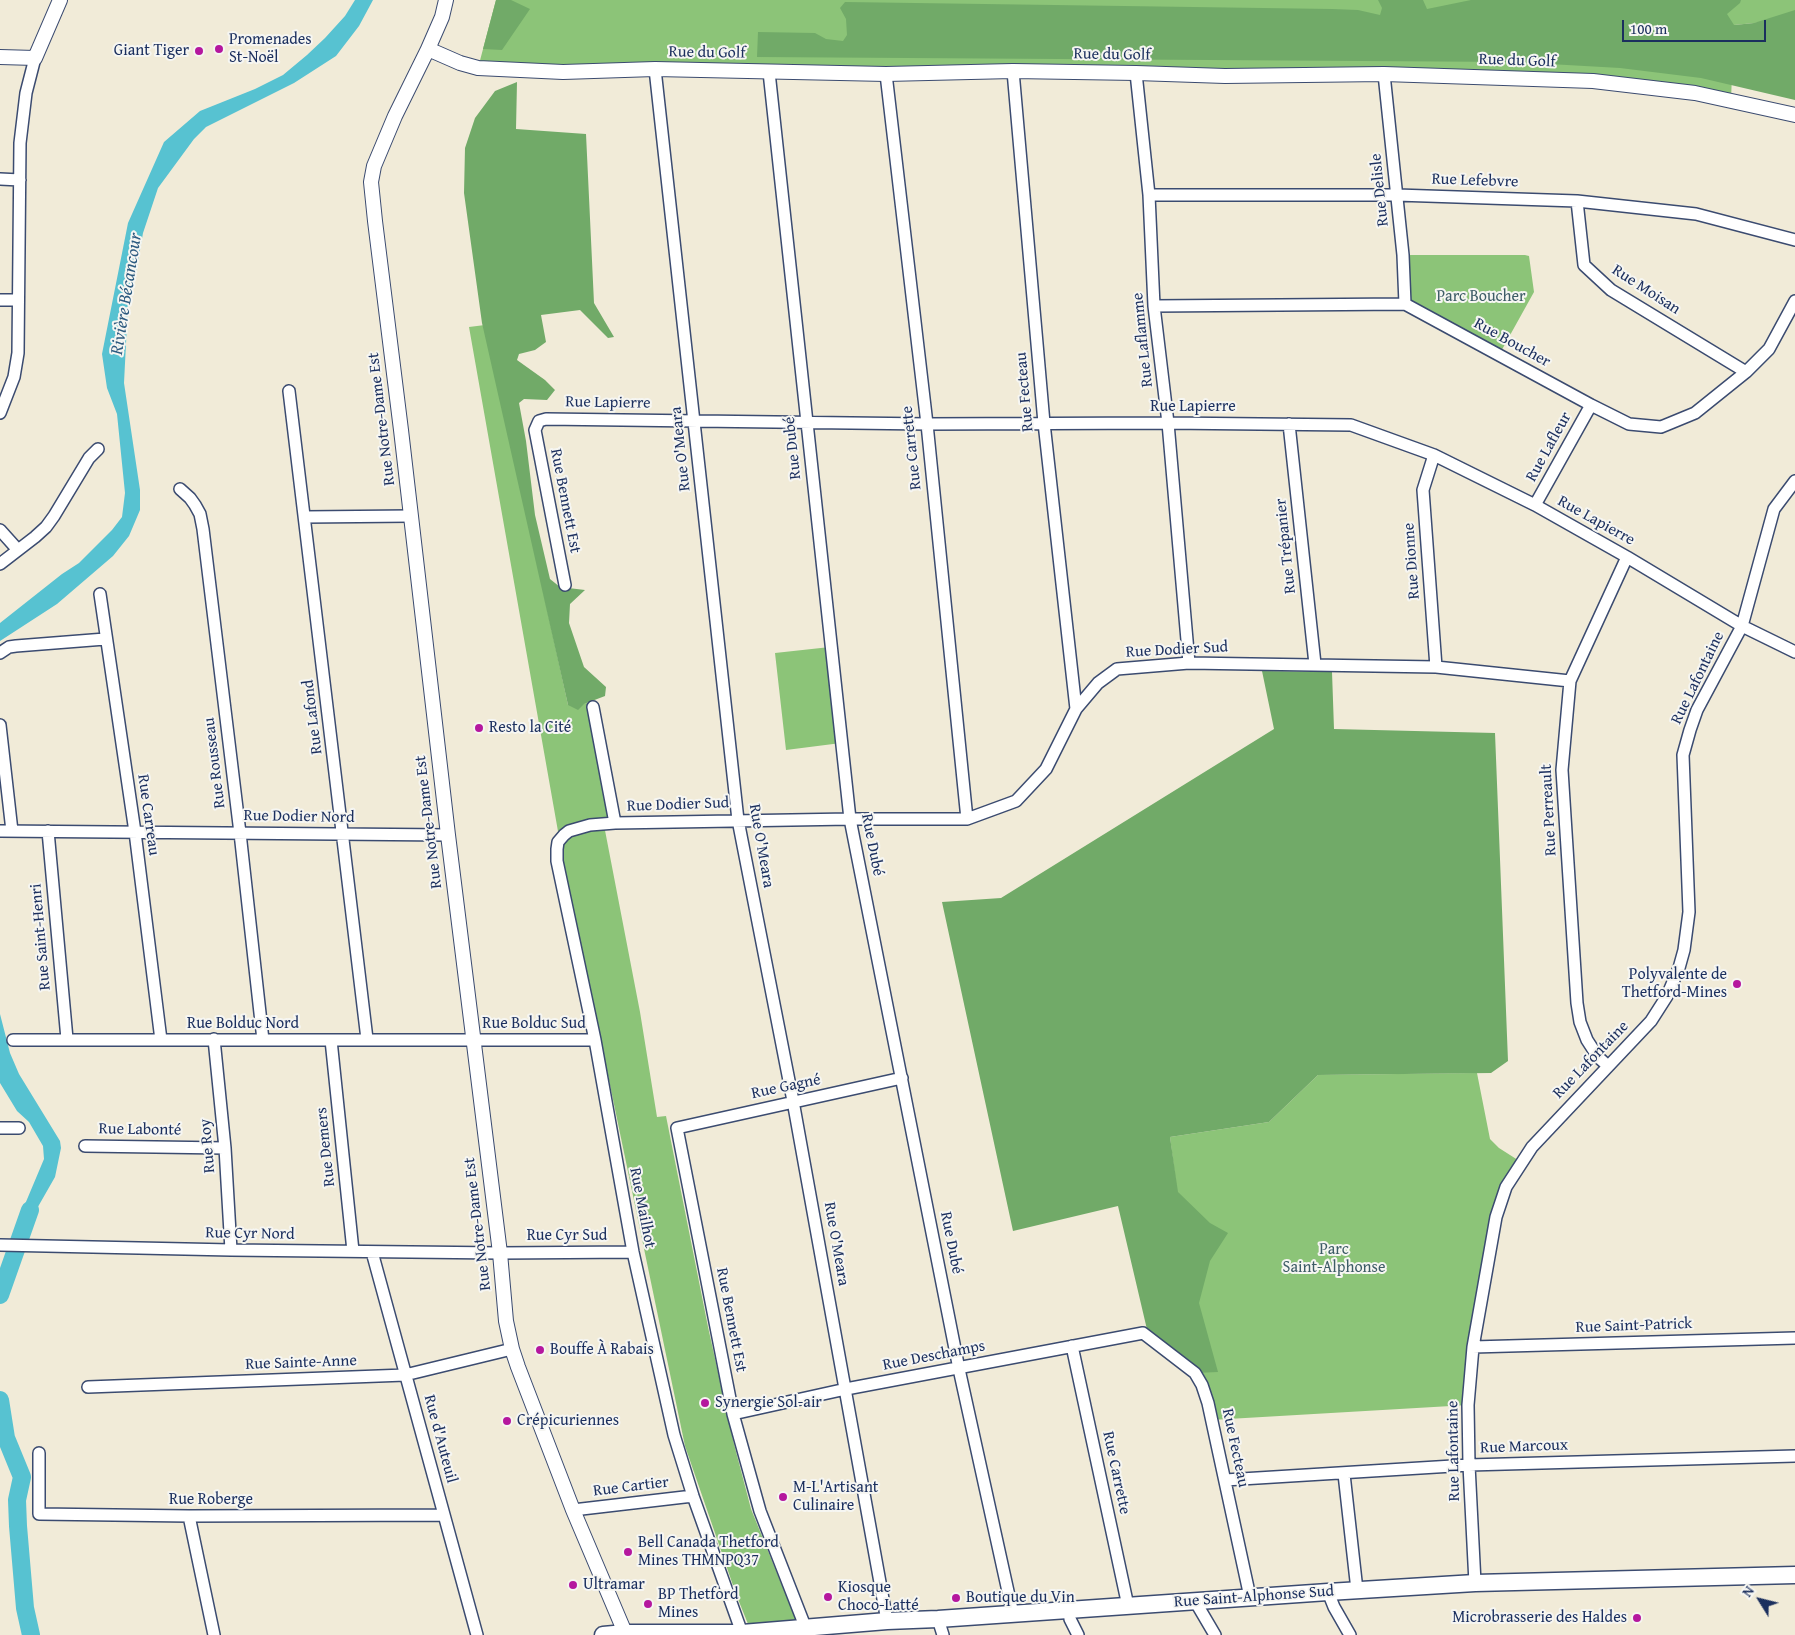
<!DOCTYPE html>
<html>
<head>
<meta charset="utf-8">
<style>
  body { margin:0 }
  #map { position:relative; width:1795px; height:1635px; overflow:hidden; background:#f1ebd8; font-family:"Gentium Book Plus",serif }
  canvas { display:block }
  .north { position:absolute; left:1735px; top:1575px; width:50px; height:50px; -webkit-text-stroke:4px #f6f6f2; paint-order:stroke; rotate:306deg; font-size:14px; font-weight:700; line-height:20px; text-align:center; color:#1b2f5e }
  .north::after { content:''; display:block; margin:auto; width:18px; height:22px; background:#1b2f5e; clip-path:polygon(50% 0,100% 100%,50% 72%,0 100%) }
  .scale { position:absolute; left:1622px; top:20px; width:144px; height:22px; box-sizing:border-box; border:2px solid #1b2f5e; border-top:0; padding-left:6px; font-size:15px; line-height:18px; white-space:nowrap; color:#1b2f5e; -webkit-text-stroke:4px #f6f6f2; paint-order:stroke }
</style>
</head>
<body>
<div id="map">
<canvas width="1795" height="1635"></canvas>
<div class="north">N</div>
<div class="scale">100 m</div>
</div>
<script>
const ctx = document.querySelector('canvas').getContext('2d');
ctx.lineJoin = 'round';
function fill(path, color) {
  ctx.fillStyle = color;
  ctx.fill(path, 'evenodd');
}
function poly(rows) {
  const path = new Path2D();
  for (const r of rows) {
    path.moveTo(r[0], r[1]);
    for (let i = 2; i < r.length; i += 2) path.lineTo(r[i], r[i + 1]);
  }
  return path;
}
function strokePath(path, color, width, dash) {
  ctx.strokeStyle = color;
  ctx.lineWidth = width;
  ctx.lineCap = dash ? 'butt' : 'round';
  ctx.setLineDash(dash || []);
  ctx.stroke(path);
}
function write(font, color, halo, rows, align = 'center') {
  ctx.font = font + ' "Gentium Book Plus",serif';
  ctx.lineWidth = 4;
  ctx.setLineDash([]);
  ctx.textBaseline = 'middle';
  ctx.strokeStyle = halo;
  ctx.fillStyle = color;
  for (const [text, x, y, turn = 0] of rows) {
    ctx.save();
    ctx.translate(x, y);
    ctx.rotate((+turn || 0) * Math.PI / 180);
    ctx.textAlign = isNaN(turn) ? turn : align;
    if (halo) ctx.strokeText(text, 0, 0);
    ctx.fillText(text, 0, 0);
    ctx.restore();
  }
}
fill(poly([
  [496,0,1795,0,1795,19,1734,25,1731,100,1593,81,478,68],
  [1403,255,1525,255,1529,256,1534,292,1499,355,1405,304],
  [485,325,568,705,588,703,610,819,603,820,640,1012,657,1117,666,1116,708,1327,734,1444,751,1509,796,1620,748,1624,736,1594,685,1446,562,854,469,327],
  [830,647,841,743,786,750,775,653],
  [1477,1073,1490,1139,1499,1148,1521,1162,1506,1187,1468,1405,1211,1420,1202,1385,1170,1137,1269,1122,1318,1075]
]), '#8cc478');
fill(poly([
  [496,0,511,0,530,9,502,50,483,49],
  [1378,0,1423,0,1427,9,1471,0,1741,0,1740,3,1727,14,1734,25,1754,23,1795,10,1795,100,1701,78,1620,68,1514,62,757,57,758,32,815,33,826,39,843,41,847,35,846,19,840,8,845,2,1332,9,1358,10,1380,15,1382,8],
  [517,82,516,129,586,134,594,303,614,337,608,338,580,310,541,315,546,342,535,350,519,354,517,360,545,380,555,390,547,400,524,399,519,403,526,441,535,515,550,579,560,587,585,590,570,604,569,623,584,667,606,687,605,696,584,704,578,710,568,705,482,323,464,193,465,148,475,118,495,91],
  [1262,671,1332,672,1334,729,1495,733,1508,1061,1491,1073,1318,1075,1269,1122,1170,1137,1178,1192,1210,1223,1228,1233,1210,1261,1199,1303,1218,1372,1195,1373,1149,1338,1118,1206,1013,1231,942,902,1001,898,1274,729]
]), '#71aa68');
fill(poly([
  [355,0,373,0,359,26,336,56,294,83,206,127,194,139,158,188,143,233,132,295,128,304,124,383,140,490,140,510,129,536,113,556,57,604,0,641,0,623,62,574,79,563,112,530,122,517,125,493,117,414,107,388,102,354,128,223,164,142,200,111,255,89,283,75,307,55,325,38,345,16],
  [0,1014,10,1053,19,1074,60,1141,61,1148,55,1177,23,1233,15,1228,44,1159,43,1146,29,1122,17,1111,0,1083]
]), '#57c2d1');
strokePath(poly([
  [0,1295,30,1210],
  [0,1400,6,1438,22,1477,17,1500,18,1526,25,1608,31,1635]
]), '#57c2d1', 18);
const minor = poly([
  [655,69,738,820,793,1101,887,1621],
  [1013,71,1044,423,1076,709],
  [769,72,850,819,959,1369,1013,1614],
  [1136,73,1149,195,1154,306,1168,423,1189,663],
  [886,74,927,424,967,819],
  [1384,74,1403,255,1405,304],
  [0,179,20,180],
  [1149,195,1397,195,1577,201,1696,214,1795,240],
  [1577,201,1584,265,1611,290,1746,372],
  [0,300,18,300],
  [1154,306,1405,304,1591,405,1629,424,1661,427,1695,413,1746,372,1769,349,1795,301],
  [289,391,367,1039],
  [0,413,14,377,18,353,20,143,26,93,35,58],
  [1289,424,1315,664],
  [1434,455,1423,490,1436,667],
  [180,489,190,498,195,505,200,514,203,529,240,833,263,1040],
  [1535,505,1591,405],
  [305,517,411,516],
  [0,530,18,550],
  [0,564,35,537,46,527,54,516,89,458,98,449],
  [565,585,535,430,539,421,546,419,927,424,1168,423,1351,425,1434,455,1535,505,1627,557,1742,626,1795,652],
  [100,594,135,832,161,1040],
  [0,653,9,647,16,646,105,639],
  [593,707,615,823],
  [0,725,12,831],
  [0,831,448,835],
  [48,831,67,1039],
  [214,1039,225,1148,231,1250],
  [13,1040,595,1040],
  [331,1040,353,1251],
  [1608,1066,1598,1057,1587,1040,1580,1022,1577,1003,1562,770,1570,681,1627,557],
  [0,1128,19,1128],
  [85,1146,225,1148],
  [0,1245,231,1250,500,1253,633,1252],
  [372,1252,477,1635],
  [1072,1346,1128,1606],
  [1473,1347,1795,1338],
  [88,1387,405,1375,512,1349],
  [733,1414,846,1389,1143,1333,1195,1373,1202,1385,1208,1403,1250,1597],
  [39,1453,39,1514,189,1516,444,1515],
  [1344,1474,1357,1590],
  [1225,1480,1469,1465,1795,1456],
  [573,1510,693,1496],
  [189,1516,214,1635],
  [1475,1583,1469,1465,1468,1405,1473,1347,1496,1217,1506,1187,1532,1147,1651,1021,1667,996,1679,968,1684,950,1689,912,1683,755,1690,730,1697,710,1742,626,1774,509,1795,481],
  [1328,1592,1334,1607,1350,1635],
  [1195,1601,1215,1635],
  [1069,1610,1070,1619,1078,1635],
  [938,1619,943,1635],
  [742,1633,693,1496,674,1435,633,1252,595,1040,557,861,557,849,558,842,564,835,569,831,590,825,615,823,850,819,967,819,1016,801,1046,769,1076,709,1098,683,1117,669,1189,663,1436,667,1570,681],
  [808,1634,760,1511,733,1414,677,1128,902,1078]
]);
const tertiary = poly([
  [446,0,442,17,428,49,395,116,374,166,371,182,375,221,401,430,448,835,500,1253,506,1321,512,1349,518,1367,573,1510,626,1635],
  [428,49,460,63,478,68,563,72,655,69,886,74,1013,71,1136,73,1225,76,1384,74,1593,81,1695,93,1795,115],
  [0,57,35,58,60,0]
]);
const secondary = poly([
  [603,1635,625,1633,742,1633,887,1621,938,1619,1328,1592,1475,1583,1795,1575]
]);
strokePath(minor, '#3b4b70', 14);
strokePath(tertiary, '#3b4b70', 16);
strokePath(secondary, '#3b4b70', 19);
strokePath(minor, '#fff', 11);
strokePath(tertiary, '#fff', 14);
strokePath(secondary, '#fff', 16);
for (const [x, y, r, color] of [
  [219,49,5,"#b5179e"],
  [199,51,5,"#b5179e"],
  [479,728,5,"#b5179e"],
  [1737,984,5,"#b5179e"],
  [540,1350,5,"#b5179e"],
  [705,1403,5,"#b5179e"],
  [507,1421,5,"#b5179e"],
  [783,1497,5,"#b5179e"],
  [628,1552,5,"#b5179e"],
  [573,1585,5,"#b5179e"],
  [828,1597,5,"#b5179e"],
  [956,1598,5,"#b5179e"],
  [648,1604,5,"#b5179e"],
  [1637,1618,5,"#b5179e"]
]) {
  const dot = new Path2D();
  dot.arc(x, y, r, 0, 2 * Math.PI);
  ctx.fillStyle = color;
  ctx.fill(dot);
  strokePath(dot, '#f6f6f2', 2);
}
write('16px', '#1b2f5e', '#f6f6f2', [
  ["Promenades",229,40],
  ["St-Noël",229,58],
  ["Giant Tiger",189,51,"right"],
  ["Resto la Cité",489,728],
  ["Polyvalente de",1727,975,"right"],
  ["Thetford-Mines",1727,993,"right"],
  ["Bouffe À Rabais",550,1350],
  ["Synergie Sol-air",715,1403],
  ["Crépicuriennes",517,1421],
  ["M-L'Artisant",793,1488],
  ["Culinaire",793,1506],
  ["Bell Canada Thetford",638,1543],
  ["Mines THMNPQ37",638,1561],
  ["Ultramar",583,1585],
  ["Kiosque",838,1588],
  ["Choco-Latté",838,1606],
  ["BP Thetford",658,1595],
  ["Mines",658,1613],
  ["Boutique du Vin",966,1598],
  ["Microbrasserie des Haldes",1627,1618,"right"]
], 'left');
write('16px', '#1b2f5e', '#f6f6f2', [
  ["Rue du Golf",707,53,1],
  ["Rue du Golf",1112,55,1],
  ["Rue du Golf",1517,61,2],
  ["Rue Lefebvre",1475,181,2],
  ["Rue Delisle",1380,190,-96],
  ["Rue Moisan",1646,290,33],
  ["Rue Laflamme",1143,340,-96],
  ["Rue Boucher",1512,343,29],
  ["Rue Fecteau",1025,392,-95],
  ["Rue Lapierre",608,403,1],
  ["Rue Lapierre",1193,407],
  ["Rue Notre-Dame Est",382,419,-97],
  ["Rue Lafleur",1549,447,-61],
  ["Rue Dubé",793,448,-96],
  ["Rue Carrette",912,448,-96],
  ["Rue O'Meara",681,449,-96],
  ["Rue Bennett Est",565,501,79],
  ["Rue Lapierre",1596,521,29],
  ["Rue Trépanier",1286,546,-96],
  ["Rue Dionne",1412,561,-94],
  ["Rue Dodier Sud",1177,650,-3],
  ["Rue Lafontaine",1698,678,-64],
  ["Rue Lafond",313,717,-97],
  ["Rue Rousseau",215,763,-97],
  ["Rue Dodier Sud",678,805,-2],
  ["Rue Perreault",1549,810,-93],
  ["Rue Carreau",148,815,82],
  ["Rue Dodier Nord",299,817,1],
  ["Rue Notre-Dame Est",429,822,-97],
  ["Rue Dubé",872,845,79],
  ["Rue O'Meara",761,846,80],
  ["Rue Saint-Henri",41,937,-95],
  ["Rue Bolduc Nord",243,1024],
  ["Rue Bolduc Sud",534,1024],
  ["Rue Lafontaine",1591,1060,-46],
  ["Rue Gagné",786,1087,-12],
  ["Rue Labonté",140,1130,1],
  ["Rue Roy",208,1146,-95],
  ["Rue Demers",326,1147,-96],
  ["Rue Mailhot",642,1208,79],
  ["Rue Notre-Dame Est",478,1224,-97],
  ["Rue Cyr Nord",250,1234,1],
  ["Rue Cyr Sud",567,1236],
  ["Rue Dubé",951,1243,79],
  ["Rue O'Meara",836,1244,80],
  ["Rue Bennett Est",731,1320,79],
  ["Rue Saint-Patrick",1634,1326,-2],
  ["Rue Deschamps",934,1356,-11],
  ["Rue Sainte-Anne",301,1363,-2],
  ["Rue d'Auteuil",440,1439,75],
  ["Rue Marcoux",1524,1447,-2],
  ["Rue Fecteau",1235,1448,78],
  ["Rue Lafontaine",1454,1451,-91],
  ["Rue Carrette",1116,1473,78],
  ["Rue Cartier",631,1487,-7],
  ["Rue Roberge",211,1500],
  ["Rue Saint-Alphonse Sud",1254,1597,-4]
]);
write('16px', '#3d5c66', '#f6f6f2', [
  ["Parc Boucher",1481,297],
  ["Parc",1334,1250],
  ["Saint-Alphonse",1334,1268]
]);
write('italic 18px', '#2d5b80', '#f6f6f2', [
  ["Rivière Bécancour",127,294,-81]
]);
</script>
</body>
</html>
